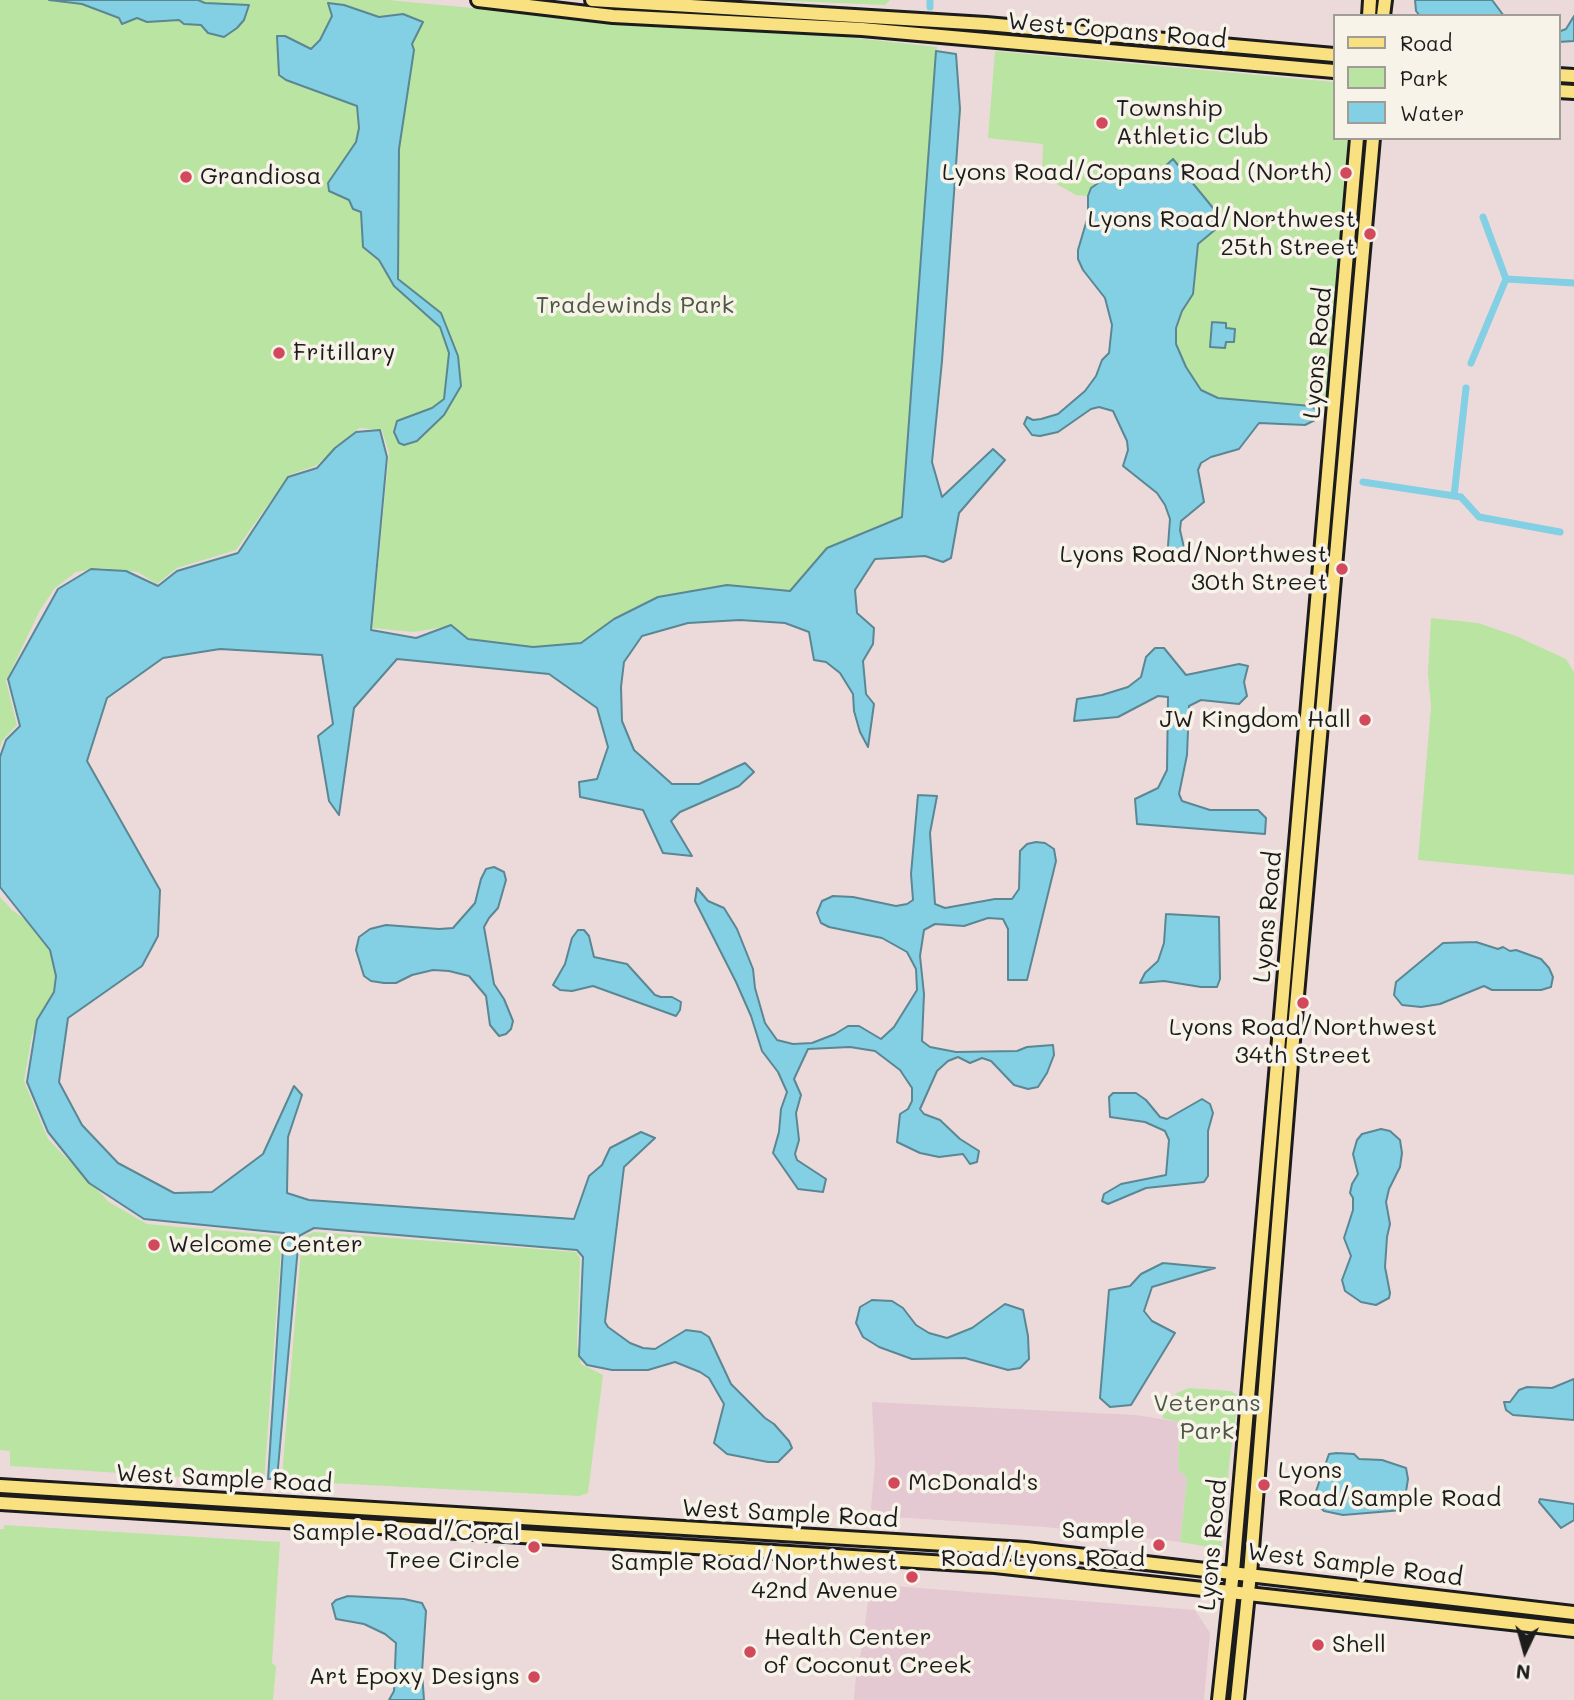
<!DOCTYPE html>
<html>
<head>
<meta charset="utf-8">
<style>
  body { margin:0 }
  #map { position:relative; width:1574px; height:1700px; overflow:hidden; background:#ecdadb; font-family:Mali,sans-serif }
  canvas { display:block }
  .legend { position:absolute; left:1333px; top:14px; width:228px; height:126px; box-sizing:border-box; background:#f7f3e8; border:2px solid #9f9d96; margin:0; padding:9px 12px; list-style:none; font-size:21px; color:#1c1c1c }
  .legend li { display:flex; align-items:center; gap:14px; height:35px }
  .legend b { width:35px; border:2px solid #9f9d96 }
  .north { position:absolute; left:1490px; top:1616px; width:70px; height:70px; -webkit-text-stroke:5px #f7f3e8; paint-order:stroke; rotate:185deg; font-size:19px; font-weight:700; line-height:28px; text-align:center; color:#1c1c1c }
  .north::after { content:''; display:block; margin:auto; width:24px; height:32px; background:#1c1c1c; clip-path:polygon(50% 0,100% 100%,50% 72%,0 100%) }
</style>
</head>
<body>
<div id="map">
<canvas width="1574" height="1700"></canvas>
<ul class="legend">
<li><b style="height:9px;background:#f9e181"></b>Road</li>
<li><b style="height:19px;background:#bae4a1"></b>Park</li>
<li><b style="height:19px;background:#83cfe3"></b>Water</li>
</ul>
<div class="north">N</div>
</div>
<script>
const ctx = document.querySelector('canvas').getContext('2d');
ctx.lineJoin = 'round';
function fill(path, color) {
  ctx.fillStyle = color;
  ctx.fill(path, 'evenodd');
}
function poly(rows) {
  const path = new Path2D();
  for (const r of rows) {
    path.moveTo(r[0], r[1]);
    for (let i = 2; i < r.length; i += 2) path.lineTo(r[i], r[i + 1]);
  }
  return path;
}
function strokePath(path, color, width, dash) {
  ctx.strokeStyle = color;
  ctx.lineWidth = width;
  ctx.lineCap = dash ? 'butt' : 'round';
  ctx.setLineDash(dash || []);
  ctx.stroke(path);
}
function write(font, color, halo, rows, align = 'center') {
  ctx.font = font + ' Mali,sans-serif';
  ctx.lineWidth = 7;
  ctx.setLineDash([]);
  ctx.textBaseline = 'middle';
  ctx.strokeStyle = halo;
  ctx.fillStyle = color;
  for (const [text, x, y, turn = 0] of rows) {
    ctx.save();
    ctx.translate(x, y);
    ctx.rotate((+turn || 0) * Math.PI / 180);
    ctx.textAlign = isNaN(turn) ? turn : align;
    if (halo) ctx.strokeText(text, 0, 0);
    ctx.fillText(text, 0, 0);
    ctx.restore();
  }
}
fill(poly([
  [872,1402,1136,1415,1179,1422,1178,1469,1187,1478,1180,1542,1045,1527,877,1516,871,1508,875,1464],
  [870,1584,1195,1610,1210,1633,1204,1700,854,1700,856,1677,863,1641]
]), '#e4c9d2');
fill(poly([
  [0,0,388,0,570,17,846,37,937,47,902,517,811,567,790,591,727,585,614,619,581,643,533,647,468,639,451,626,413,632,372,628,389,453,382,430,359,428,315,466,289,475,236,550,177,568,157,584,138,572,102,568,76,572,55,588,40,610,6,681,17,725,2,741,0,748],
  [767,0,890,0,885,5],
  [995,51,1334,82,1334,138,1348,138,1326,409,1282,403,1231,400,1218,398,1201,390,1186,367,1176,344,1176,329,1182,311,1193,294,1198,244,1222,224,1173,160,1162,169,1125,171,1091,188,1088,196,1076,195,1042,176,1043,144,988,138],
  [1431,618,1478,623,1516,636,1566,659,1574,672,1574,875,1418,860,1431,707,1428,673],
  [0,897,12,910,36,927,50,950,56,976,57,990,49,1011,32,1035,24,1081,48,1139,109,1202,147,1224,282,1236,264,1482,10,1466,10,1451,0,1450],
  [314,1232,576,1252,580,1258,577,1345,581,1364,603,1375,588,1493,579,1496,290,1481,282,1475,302,1237],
  [1189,1388,1231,1391,1237,1395,1238,1400,1230,1457,1221,1549,1180,1542,1187,1478,1178,1469,1179,1422,1162,1418,1169,1400,1177,1393],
  [4,1525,280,1542,272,1663,276,1666,273,1700,0,1700,0,1529,4,1529]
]), '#bae4a1');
const water = poly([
  [49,0,198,0,205,3,249,5,244,20,237,28,224,37,208,33,201,25,184,24,179,20,147,22,137,18,122,24,119,18,82,4,49,0],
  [1415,0,1492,0,1504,16,1420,16,1416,11,1415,0],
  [328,3,344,5,379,17,403,14,423,22,412,44,414,50,399,149,398,279,441,313,458,356,461,386,444,415,417,441,404,445,399,443,394,432,397,421,432,408,444,399,449,353,440,327,394,286,379,260,363,247,361,212,353,209,349,200,329,191,328,183,356,142,359,128,357,106,286,80,279,75,277,36,285,36,311,49,320,40,332,16,328,3],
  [1574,16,1574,41,1558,42,1558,32,1566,29,1574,16],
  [936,51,956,54,960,109,942,361,932,462,942,497,993,449,1005,460,959,513,951,558,943,562,925,556,875,559,855,590,857,613,874,628,873,644,863,661,866,694,874,704,868,747,860,732,854,711,853,694,840,673,826,662,814,660,809,632,785,623,740,620,688,623,642,636,624,662,621,687,622,721,634,750,672,784,699,784,745,763,754,772,739,786,680,812,671,821,692,856,663,853,643,810,580,797,579,782,597,779,608,747,597,708,549,674,397,659,354,708,339,815,329,801,318,736,333,724,322,655,220,649,163,658,107,698,87,761,160,890,158,936,142,966,68,1018,59,1082,82,1125,118,1163,174,1193,212,1192,263,1154,294,1086,302,1095,288,1137,287,1193,309,1200,574,1219,589,1176,602,1165,610,1148,641,1132,655,1138,624,1167,605,1322,608,1327,630,1343,643,1348,655,1349,686,1330,701,1332,709,1337,731,1384,765,1418,774,1424,789,1441,792,1448,778,1462,768,1462,727,1454,714,1443,724,1404,709,1378,700,1372,675,1362,648,1370,612,1370,587,1365,579,1356,583,1257,577,1250,314,1228,299,1236,277,1479,268,1479,284,1233,144,1219,89,1183,48,1132,27,1082,37,1020,54,992,56,976,50,950,0,887,0,757,6,740,20,726,8,679,58,589,91,569,126,571,158,586,177,571,238,553,288,477,317,468,335,448,356,432,380,430,387,457,371,630,416,638,451,625,468,639,533,647,581,643,614,619,658,597,727,585,790,591,827,548,902,517,936,51],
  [1173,159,1222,219,1222,224,1198,244,1193,294,1182,311,1176,328,1176,344,1186,367,1201,390,1218,398,1311,406,1315,409,1318,413,1317,419,1305,425,1259,423,1239,449,1211,457,1201,463,1198,470,1204,502,1181,521,1180,530,1185,552,1175,555,1170,553,1168,546,1170,519,1165,505,1157,493,1123,466,1128,450,1127,441,1113,411,1099,407,1091,409,1058,432,1040,436,1032,435,1024,424,1027,417,1033,420,1041,419,1058,414,1085,391,1096,376,1102,360,1109,353,1112,325,1105,298,1083,270,1078,259,1078,250,1088,216,1088,196,1091,188,1113,173,1162,169,1173,159],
  [1212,322,1226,323,1226,328,1235,329,1234,342,1226,342,1225,348,1210,347,1212,322],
  [1155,648,1164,648,1186,675,1239,664,1248,666,1244,682,1247,696,1239,704,1201,700,1189,706,1187,755,1179,794,1182,801,1210,810,1258,810,1266,818,1265,834,1137,824,1135,799,1158,788,1167,770,1168,697,1158,696,1118,717,1074,721,1077,699,1102,695,1128,687,1141,677,1146,657,1155,648],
  [918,795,937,796,930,833,935,904,945,908,995,899,1012,899,1019,889,1020,851,1027,844,1036,842,1045,843,1054,849,1056,861,1027,980,1008,980,1008,929,1003,919,988,918,964,926,935,924,924,930,920,956,924,994,922,1041,930,1047,956,1052,1017,1051,1027,1047,1053,1045,1054,1055,1047,1073,1038,1087,1028,1089,1014,1085,991,1061,982,1058,970,1063,958,1057,948,1061,937,1071,920,1109,924,1114,940,1120,960,1139,979,1151,977,1162,970,1164,963,1154,939,1157,920,1153,897,1142,900,1114,908,1109,912,1101,912,1088,900,1070,875,1051,850,1047,808,1049,794,1079,801,1095,796,1113,799,1140,795,1154,797,1160,826,1179,823,1192,798,1189,773,1153,779,1132,781,1109,787,1092,778,1072,762,1051,751,1016,736,982,695,901,697,888,708,901,724,908,737,929,753,969,755,988,765,1023,777,1040,793,1044,812,1043,835,1034,848,1026,859,1026,881,1039,894,1027,917,990,916,969,907,952,882,938,829,927,821,923,817,913,822,901,833,896,853,897,896,906,907,904,913,900,911,874,918,795],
  [494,867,504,872,506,880,498,908,489,918,484,927,494,984,504,999,513,1021,511,1029,506,1034,499,1036,490,1025,486,996,469,976,449,971,433,970,412,975,396,983,384,983,371,981,364,976,356,950,359,937,370,929,386,925,439,929,453,928,475,903,481,879,486,869,494,867],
  [1166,914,1219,917,1220,979,1217,987,1201,987,1164,981,1140,983,1145,973,1158,961,1164,943,1166,914],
  [578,930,584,930,589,936,594,957,627,964,655,995,661,997,672,997,681,1002,680,1010,676,1016,593,986,572,991,560,990,553,985,565,964,572,938,578,930],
  [1476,942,1498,949,1503,947,1510,951,1516,950,1541,959,1549,968,1553,977,1551,987,1541,990,1492,990,1484,986,1440,1004,1421,1007,1402,1005,1394,995,1396,982,1443,943,1476,942],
  [1113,1093,1136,1093,1146,1100,1160,1117,1167,1119,1202,1099,1210,1104,1213,1113,1208,1131,1208,1176,1204,1182,1146,1188,1108,1204,1102,1201,1104,1194,1121,1184,1166,1175,1169,1140,1165,1131,1145,1122,1110,1117,1109,1097,1113,1093],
  [1381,1129,1390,1131,1400,1140,1402,1153,1400,1167,1389,1189,1386,1202,1390,1224,1387,1237,1385,1267,1390,1293,1389,1298,1376,1305,1361,1302,1345,1291,1342,1280,1351,1256,1344,1238,1353,1210,1353,1198,1350,1193,1352,1184,1358,1174,1353,1154,1357,1140,1362,1134,1381,1129],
  [1163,1263,1215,1268,1152,1287,1144,1311,1152,1321,1175,1333,1131,1405,1110,1407,1100,1398,1109,1290,1130,1286,1141,1274,1163,1263],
  [872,1300,892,1301,903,1308,916,1325,929,1333,947,1338,972,1328,1005,1304,1023,1310,1028,1336,1029,1359,1020,1368,1008,1370,965,1358,912,1359,879,1347,863,1337,856,1323,860,1307,872,1300],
  [1574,1379,1574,1420,1513,1415,1506,1410,1504,1402,1510,1402,1519,1390,1527,1387,1552,1388,1574,1379],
  [1337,1453,1354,1454,1359,1459,1382,1460,1406,1468,1408,1479,1403,1510,1343,1515,1324,1511,1316,1504,1315,1494,1329,1454,1337,1453],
  [1540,1499,1574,1504,1574,1520,1561,1528,1539,1502,1540,1499],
  [348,1596,404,1599,422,1603,426,1611,422,1672,424,1700,389,1700,394,1691,396,1643,385,1634,364,1624,336,1619,332,1604,336,1600,348,1596]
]);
fill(water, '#83cfe3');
strokePath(water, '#5a8793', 2);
strokePath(poly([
  [930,7,930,0],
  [1483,217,1506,279,1574,283],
  [1471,363,1506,279],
  [1363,482,1461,497,1479,517,1560,532],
  [1454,496,1466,388]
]), '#83cfe3', 7);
const major = poly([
  [478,0,613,16,862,29,1334,71],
  [592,0,986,24,1334,55],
  [1369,16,1370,0],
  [1383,16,1385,0],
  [1558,75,1574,76],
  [1558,91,1574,92],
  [0,1486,1026,1549,1574,1613],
  [0,1503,995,1566,1574,1630],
  [1219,1700,1233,1571,1357,138],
  [1237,1700,1250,1574,1291,1063,1373,138]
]);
strokePath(major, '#1c1c1c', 18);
strokePath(major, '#f9e181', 12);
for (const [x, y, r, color] of [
  [1102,123,7,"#d1495b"],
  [1346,173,7,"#d1495b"],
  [186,177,7,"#d1495b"],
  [1370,234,7,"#d1495b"],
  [279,353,7,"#d1495b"],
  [1342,569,7,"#d1495b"],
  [1365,720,7,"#d1495b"],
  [1303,1003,7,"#d1495b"],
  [154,1245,7,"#d1495b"],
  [894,1483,7,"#d1495b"],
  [1264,1485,7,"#d1495b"],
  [1159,1545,7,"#d1495b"],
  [534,1547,7,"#d1495b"],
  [912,1577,7,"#d1495b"],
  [1318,1645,7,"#d1495b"],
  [750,1652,7,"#d1495b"],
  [534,1677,7,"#d1495b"]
]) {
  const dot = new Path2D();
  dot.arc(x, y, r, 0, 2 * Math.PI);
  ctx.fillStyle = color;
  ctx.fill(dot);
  strokePath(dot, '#f7f3e8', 2.5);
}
write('24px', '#1c1c1c', '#f7f3e8', [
  ["West Copans Road",1117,31,5],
  ["Lyons Road",1318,353,-85],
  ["Lyons Road",1268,917,-85],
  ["West Sample Road",224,1479,3],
  ["West Sample Road",790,1514,3],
  ["Lyons Road",1213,1545,-85],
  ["West Sample Road",1355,1565,7]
]);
write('24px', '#1c1c1c', '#f7f3e8', [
  ["Township",1116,109],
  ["Athletic Club",1116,137],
  ["Lyons Road/Copans Road (North)",1332,173,"right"],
  ["Grandiosa",200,177],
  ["Lyons Road/Northwest",1356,220,"right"],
  ["25th Street",1356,248,"right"],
  ["Fritillary",293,353],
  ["Lyons Road/Northwest",1328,555,"right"],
  ["30th Street",1328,583,"right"],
  ["JW Kingdom Hall",1351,720,"right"],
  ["Lyons Road/Northwest",1303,1028,"center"],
  ["34th Street",1303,1056,"center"],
  ["Welcome Center",168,1245],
  ["Lyons",1278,1471],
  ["Road/Sample Road",1278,1499],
  ["McDonald's",908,1483],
  ["Sample",1145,1531,"right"],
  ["Road/Lyons Road",1145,1559,"right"],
  ["Sample Road/Coral",520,1533,"right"],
  ["Tree Circle",520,1561,"right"],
  ["Sample Road/Northwest",898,1563,"right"],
  ["42nd Avenue",898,1591,"right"],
  ["Health Center",764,1638],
  ["of Coconut Creek",764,1666],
  ["Shell",1332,1645],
  ["Art Epoxy Designs",520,1677,"right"]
], 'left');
write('24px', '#4b5844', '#f7f3e8', [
  ["Tradewinds Park",635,306],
  ["Veterans",1207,1404],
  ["Park",1207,1432]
]);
</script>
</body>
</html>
